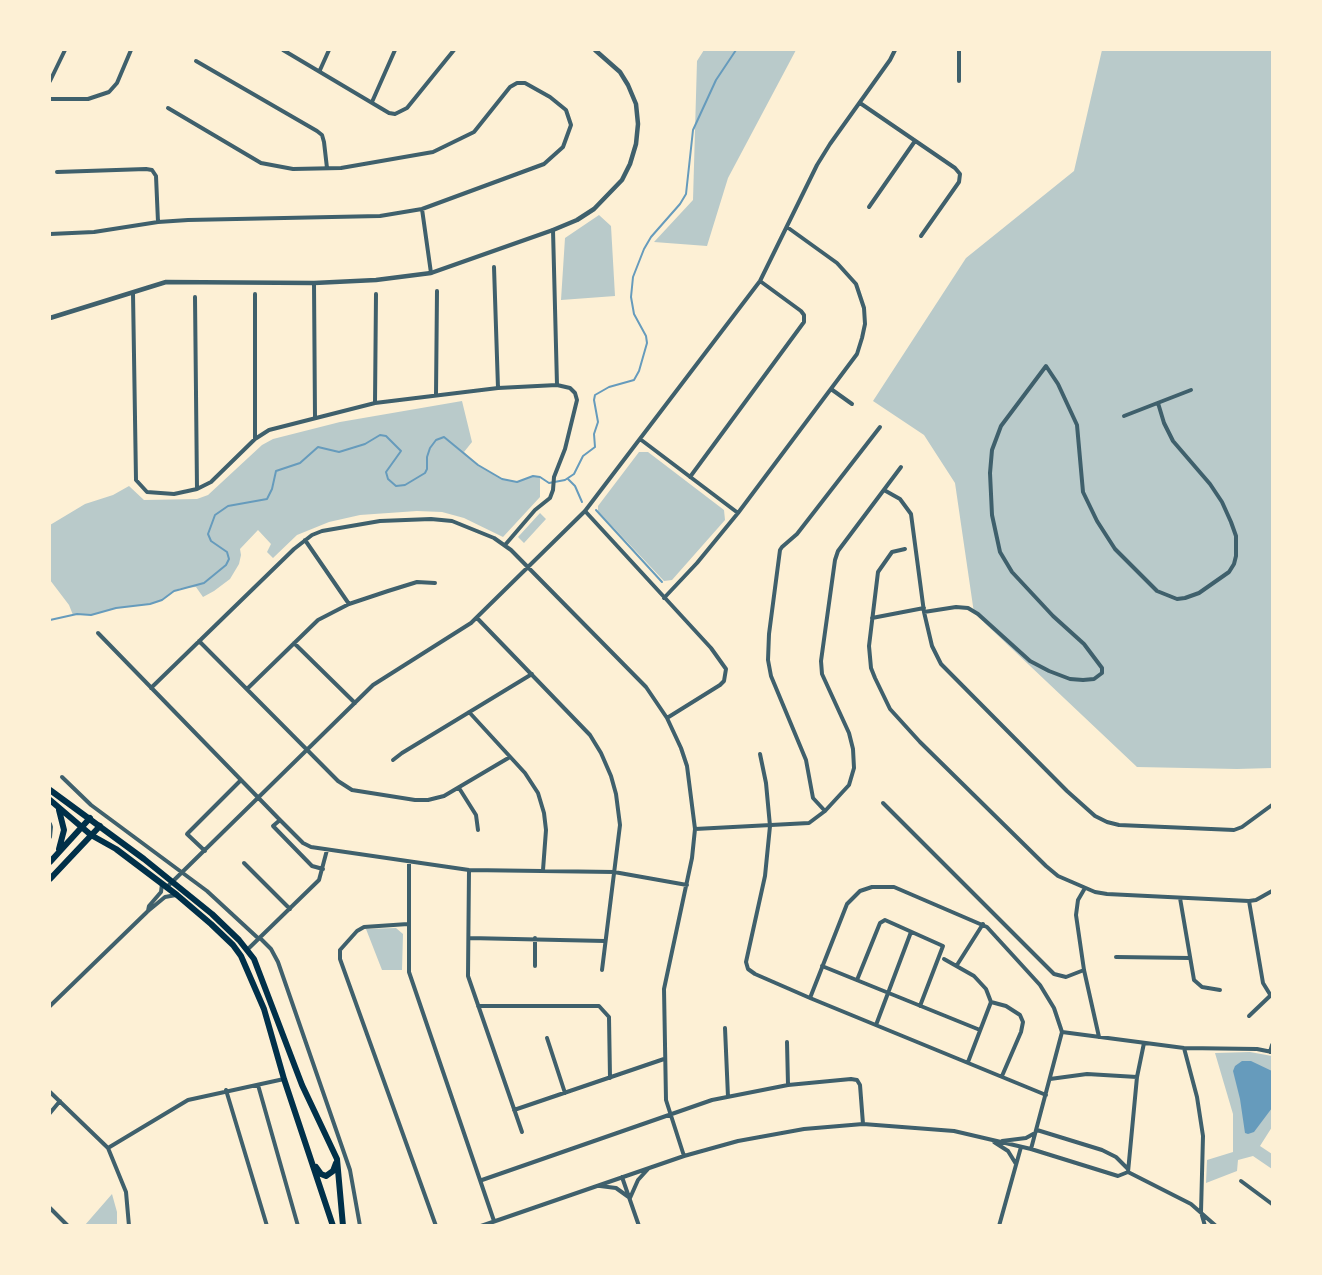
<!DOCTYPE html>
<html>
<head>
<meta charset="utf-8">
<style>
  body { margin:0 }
  #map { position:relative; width:1322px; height:1275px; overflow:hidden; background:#fdf0d5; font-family:"Titillium Web",sans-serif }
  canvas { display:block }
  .frame { position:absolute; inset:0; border:51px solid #fdf0d5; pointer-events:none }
</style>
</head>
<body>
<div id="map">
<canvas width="1322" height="1275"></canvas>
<div class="frame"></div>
</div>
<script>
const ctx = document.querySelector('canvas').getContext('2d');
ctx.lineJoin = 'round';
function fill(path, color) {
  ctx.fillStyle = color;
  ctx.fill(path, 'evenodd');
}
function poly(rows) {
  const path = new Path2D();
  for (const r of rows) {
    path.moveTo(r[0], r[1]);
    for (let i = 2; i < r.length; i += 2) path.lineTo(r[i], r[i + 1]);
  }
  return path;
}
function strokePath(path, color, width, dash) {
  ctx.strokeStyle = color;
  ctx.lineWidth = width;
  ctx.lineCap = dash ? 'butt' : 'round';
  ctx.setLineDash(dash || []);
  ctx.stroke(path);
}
fill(poly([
  [704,50,796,50,728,178,707,246,654,242,693,200,697,61],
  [1102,50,1272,50,1272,768,1237,769,1137,767,974,613,955,483,924,435,873,401,966,258,1074,171],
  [599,215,611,226,615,296,561,300,565,238],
  [462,401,472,442,464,452,478,465,502,479,517,482,533,476,540,477,540,497,503,537,464,518,442,512,417,511,360,515,329,522,297,535,273,558,267,552,271,544,258,530,240,549,241,555,239,564,230,579,214,591,203,597,196,587,181,588,173,591,162,600,150,604,116,608,91,615,73,615,69,605,50,580,50,525,85,504,113,495,129,486,144,500,197,499,208,495,262,445,273,439,340,422],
  [639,452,648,452,724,510,725,520,672,580,664,581,598,511,598,506],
  [540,513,546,519,524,543,518,537],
  [396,928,403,934,402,970,382,970,366,929],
  [1250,1052,1272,1056,1272,1127,1260,1146,1272,1154,1272,1169,1253,1156,1238,1160,1237,1171,1206,1183,1207,1160,1233,1152,1233,1114,1215,1053],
  [112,1194,117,1212,117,1225,85,1225]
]), '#b9caca');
fill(poly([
  [1242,1061,1251,1061,1272,1071,1272,1108,1254,1132,1248,1134,1245,1133,1240,1099,1233,1071,1235,1066]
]), '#669bbc');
strokePath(poly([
  [568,479,575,486,582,502],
  [596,510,662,582],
  [50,620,77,614,91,615,116,608,150,604,162,600,174,591,204,583,226,565,229,559,227,552,211,541,208,534,215,515,228,506,267,499,272,489,276,471,300,463,318,447,339,452,365,444,380,435,386,436,401,451,386,472,388,479,396,486,405,485,425,473,427,469,427,457,430,448,436,440,444,437,478,465,502,479,517,482,533,476,540,477,549,483,565,480,574,474,583,456,595,447,594,434,598,422,594,400,595,395,609,387,634,380,639,371,647,343,646,336,634,314,631,297,633,277,644,249,651,237,680,204,686,194,693,130,716,80,736,50]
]), '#669bbc', 2);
strokePath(poly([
  [283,50,389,113,395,114,407,108,454,50],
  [959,50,959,81],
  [196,61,317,131,322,135,324,142,327,168],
  [320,70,329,50],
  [50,81,65,50],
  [50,99,88,99,109,92,117,83,131,50],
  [372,102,395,50],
  [860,103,955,168,960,174,959,182,921,236],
  [57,172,146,169,152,170,156,176,158,222],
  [869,207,915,141],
  [422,209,431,273],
  [553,230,557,385],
  [50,234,94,232,158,222,188,220,380,216,422,209,544,164,563,147,571,125,566,110,550,97,525,83,517,83,510,87,474,132,433,152,341,168,293,169,261,163,168,108],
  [494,267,498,388],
  [314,283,315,418],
  [133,293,136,480,147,492,174,494,197,489,211,482,255,439,269,430,375,403,498,388,557,385,570,388,575,393,577,400,565,449,554,477,553,490,550,498,535,510,505,545],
  [195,297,197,489],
  [831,389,852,404],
  [436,395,437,291],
  [375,403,376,294],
  [1124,416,1191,390],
  [255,439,255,294],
  [640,439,738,513],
  [690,477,804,322,804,315,801,311,760,281],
  [884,490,900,499,911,514,924,612,932,646,941,664,1067,791,1095,816,1107,822,1119,825,1234,830,1242,827,1272,805],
  [585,511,711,648,726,669,724,681,720,685,667,718],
  [305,540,349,604],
  [905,549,892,552,878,572,869,646,871,668,875,678,890,709,920,742,1046,866,1058,876,1095,892,1107,894,1249,901,1256,900,1272,891],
  [664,598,697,563,738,513,857,354,862,338,865,324,864,308,856,284,837,263,787,227],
  [924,612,956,607,968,608,978,614,1030,661,1049,671,1070,679,1083,680,1094,679,1102,673,1102,668,1084,644,1053,616,1012,572,1000,552,992,515,990,473,992,450,1001,426,1046,366,1058,384,1077,425,1083,492,1097,521,1115,549,1157,591,1177,599,1185,598,1199,593,1229,572,1234,564,1236,556,1236,536,1231,522,1222,502,1210,484,1173,441,1164,423,1158,403],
  [477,618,590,735,601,753,611,776,616,794,620,825,602,970],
  [872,618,924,608],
  [98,633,280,820,303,843,311,847,469,870,614,872,687,885],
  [199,641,338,781,352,790,415,800,428,800,444,796,510,757],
  [294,643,355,703],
  [151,688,294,549,312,535,322,531,380,521,431,519,452,521,494,538,511,550,646,687,667,718,681,748,687,766,695,829,692,858,664,989,666,1100,684,1156],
  [247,689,318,620,349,604,388,591,417,582,435,583],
  [469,712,525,773,538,793,544,813,546,830,543,870],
  [760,754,766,783,770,826,765,876,746,962,748,969,755,974,810,998,1046,1095],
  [393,760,402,753,532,674],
  [62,777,91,805,207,891,259,939],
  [459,788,476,815,478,830],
  [883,803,1054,974,1066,977,1084,970],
  [825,811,813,798,806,760,771,676,768,660,769,634,780,550,782,547,797,534,880,427],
  [280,820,273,826,312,866,323,869],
  [50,824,51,827,50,837],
  [695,829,809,823,825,811,849,785,854,768,853,749,849,733,822,674,821,661,835,560,838,551,901,467],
  [205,851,187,834,241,780],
  [409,862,409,972,494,1221],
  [244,863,290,909],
  [469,870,468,976,522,1132],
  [167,887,373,685,471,623,585,511,760,281,817,165,830,144,890,60,895,50],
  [1085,888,1078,900,1076,915,1084,970,1099,1037],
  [1180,898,1194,980,1202,987,1220,990],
  [1249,901,1263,983,1271,996],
  [148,911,149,906,161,892,162,884],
  [408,924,364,927,357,931,340,950,340,959,436,1226],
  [260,938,271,949,278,962,350,1170,360,1226],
  [469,938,605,941],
  [535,938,535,966],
  [247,950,319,880,327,850],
  [1116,957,1190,958],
  [944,959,974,976,986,989,991,1002,968,1062],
  [957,965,983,924],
  [822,966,980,1030],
  [857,980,880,923,885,920,943,946,920,1006],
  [810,998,847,904,860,891,872,887,894,887,987,927,1040,985,1054,1008,1062,1032,1031,1149],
  [991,1002,1006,1006,1020,1015,1023,1022,1021,1032,1002,1076],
  [50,1006,148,911,165,897,176,895],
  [478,1006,599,1006,609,1017,610,1078],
  [1249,1016,1271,995],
  [876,1025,911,932],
  [725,1028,728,1097],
  [1062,1032,1184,1048,1257,1049,1272,1052],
  [547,1038,565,1093],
  [787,1042,788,1085],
  [1184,1048,1197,1097,1203,1136,1201,1212,1205,1226],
  [1270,1052,1272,1045],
  [1050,1079,1087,1074,1137,1077],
  [258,1085,298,1226],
  [226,1090,267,1226],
  [50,1092,108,1148,126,1192,129,1226],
  [514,1110,664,1059],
  [50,1113,60,1101],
  [1037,1130,1102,1150,1116,1157,1128,1169],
  [1002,1141,1026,1138,1035,1133],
  [994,1142,1008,1151,1016,1164],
  [108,1148,188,1100,284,1079],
  [1128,1172,1137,1077,1144,1043],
  [622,1177,639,1226],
  [482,1180,712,1100,788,1085,851,1079,857,1080,860,1085,863,1124],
  [1241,1181,1272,1204],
  [600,1186,616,1188,630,1198,638,1180,648,1169],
  [50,1208,68,1226],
  [481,1226,684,1156,738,1141,804,1129,863,1124,954,1131,1031,1149,1118,1176,1128,1172,1191,1204,1216,1226],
  [999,1226,1021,1147]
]), '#3f606c', 4);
strokePath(poly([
  [50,318,166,282,314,283,376,280,431,273,553,230,577,220,594,209,622,180,630,164,636,144,638,124,636,104,628,85,620,72,595,50]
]), '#3f606c', 4.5);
strokePath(poly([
  [50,790,144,859,212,914,239,940,254,959,302,1085,337,1159,343,1226],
  [50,800,91,835,116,849,177,895,211,924,233,945,241,956,264,1009,284,1079,333,1226],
  [59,849,64,830,59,810],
  [50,862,90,818],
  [50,879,100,826],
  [316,1167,321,1174,326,1176,333,1171,336,1163]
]), '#003049', 6);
</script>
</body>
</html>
